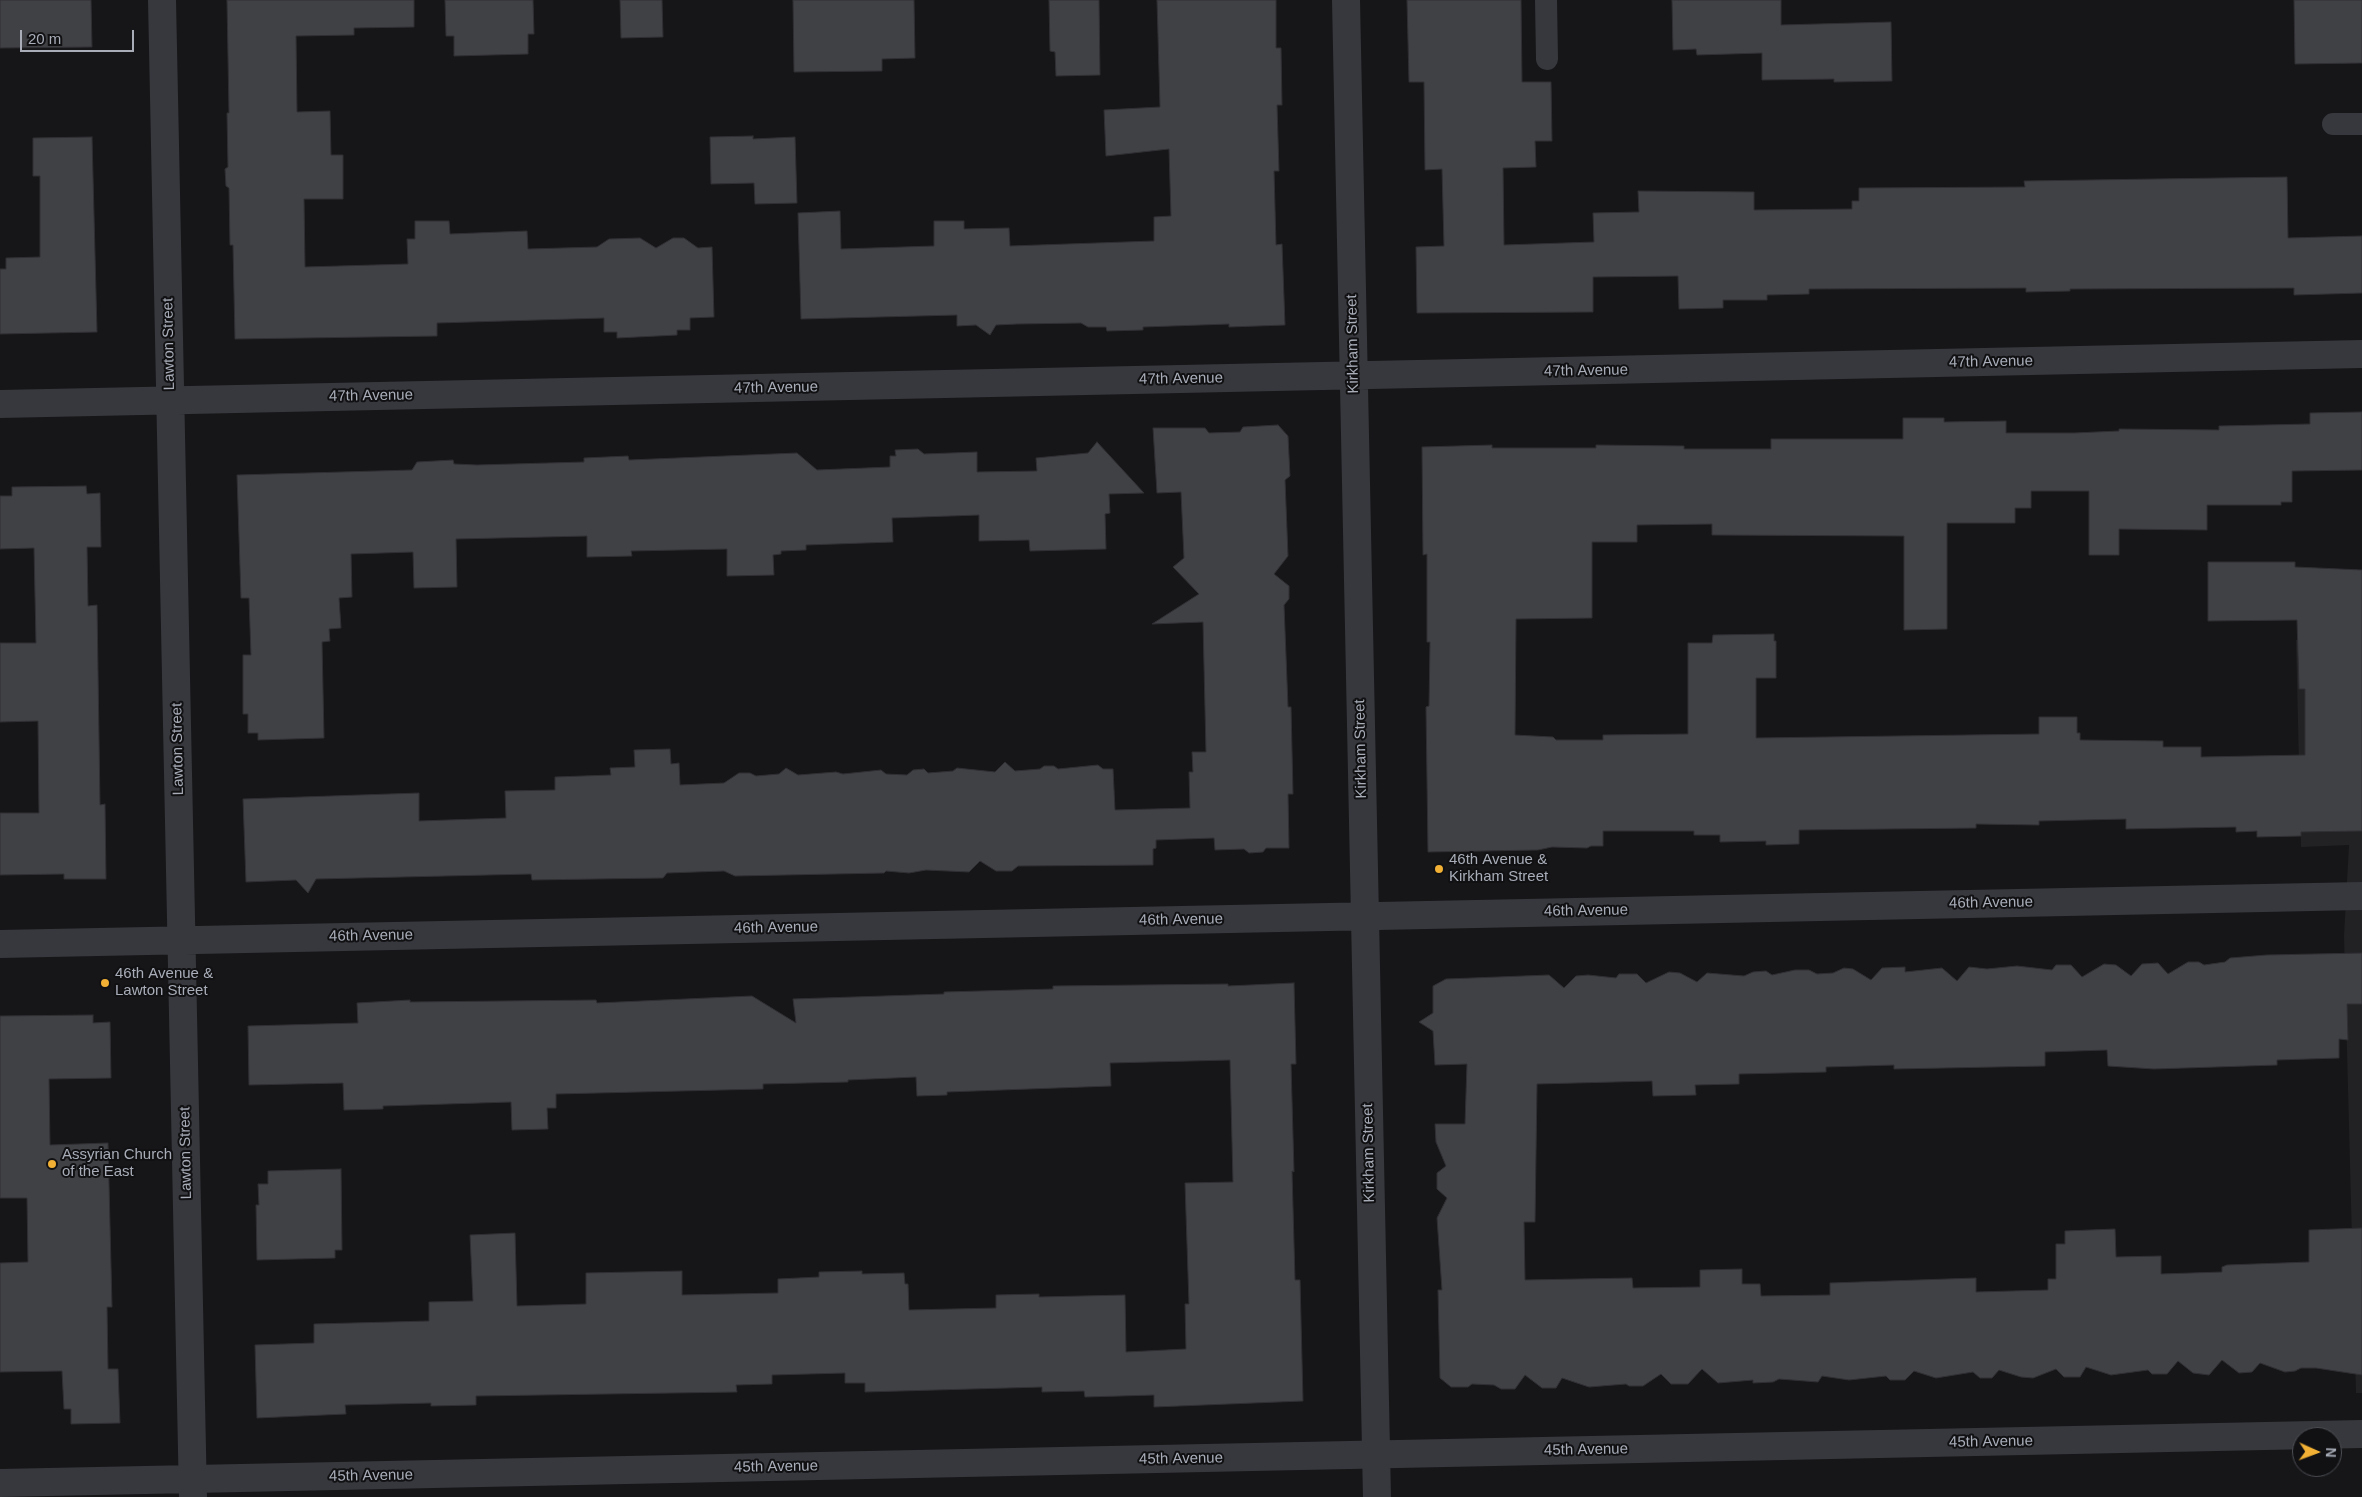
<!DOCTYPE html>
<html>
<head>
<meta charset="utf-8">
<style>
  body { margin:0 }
  #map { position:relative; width:2362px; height:1497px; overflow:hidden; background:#161618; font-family:Arial,sans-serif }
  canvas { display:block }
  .north { position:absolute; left:2292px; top:1427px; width:50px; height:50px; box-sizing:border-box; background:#111113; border:1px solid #4d4f55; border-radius:50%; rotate:92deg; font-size:14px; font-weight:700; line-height:20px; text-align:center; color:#a8adb8 }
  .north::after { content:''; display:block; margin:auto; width:18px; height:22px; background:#f2b134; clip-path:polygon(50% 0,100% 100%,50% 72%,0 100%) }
  .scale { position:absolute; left:20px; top:30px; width:114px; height:22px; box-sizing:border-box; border:2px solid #a8adb8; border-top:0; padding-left:6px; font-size:15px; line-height:18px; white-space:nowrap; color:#a8adb8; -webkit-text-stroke:4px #111113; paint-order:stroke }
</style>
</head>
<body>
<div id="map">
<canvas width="2362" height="1497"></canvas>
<div class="north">N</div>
<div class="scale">20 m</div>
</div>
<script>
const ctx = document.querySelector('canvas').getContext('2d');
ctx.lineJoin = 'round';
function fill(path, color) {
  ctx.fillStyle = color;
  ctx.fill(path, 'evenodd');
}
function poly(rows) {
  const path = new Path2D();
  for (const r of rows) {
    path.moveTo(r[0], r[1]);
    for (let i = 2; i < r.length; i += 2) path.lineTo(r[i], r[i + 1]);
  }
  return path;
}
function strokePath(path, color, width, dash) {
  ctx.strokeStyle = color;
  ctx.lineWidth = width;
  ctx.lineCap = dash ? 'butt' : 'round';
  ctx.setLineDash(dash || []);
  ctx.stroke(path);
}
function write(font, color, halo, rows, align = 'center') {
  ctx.font = font + ' Arial,sans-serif';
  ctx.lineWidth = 4;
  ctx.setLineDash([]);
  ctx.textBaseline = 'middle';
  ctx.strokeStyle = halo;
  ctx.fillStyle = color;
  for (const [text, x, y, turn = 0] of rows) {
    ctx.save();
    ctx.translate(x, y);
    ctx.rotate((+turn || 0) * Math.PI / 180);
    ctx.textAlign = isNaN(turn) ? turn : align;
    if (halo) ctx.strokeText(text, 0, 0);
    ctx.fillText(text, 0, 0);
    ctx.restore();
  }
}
fill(poly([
  [2362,639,2362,1393,2356,1393,2344,936,2349,845,2301,847,2296,640]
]), '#222225');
const building = poly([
  [0,0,91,0,92,47,0,48,0,0],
  [227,0,414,0,414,27,354,28,354,35,296,36,297,112,330,111,331,155,343,155,343,199,304,199,305,267,408,264,407,239,415,239,415,221,449,221,450,234,527,231,528,249,597,247,609,239,640,238,656,248,673,238,684,238,698,248,712,247,714,317,690,318,690,330,677,330,677,335,617,338,617,332,604,332,604,318,437,323,437,336,235,339,233,245,230,245,229,188,226,186,225,169,228,167,227,113,229,113,227,0],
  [445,0,533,0,534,34,528,34,528,54,454,56,454,36,446,36,445,0],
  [620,0,662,0,663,37,621,38,620,0],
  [793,0,914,0,915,58,882,59,882,71,794,72,793,0],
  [1049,0,1099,0,1100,75,1056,76,1055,52,1050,51,1049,0],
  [1157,0,1276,0,1276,48,1281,48,1282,105,1277,105,1279,171,1274,171,1276,245,1282,244,1285,325,1229,327,1229,324,1143,327,1143,330,1107,331,1106,327,1088,327,1081,323,1017,324,996,325,990,335,976,325,957,326,957,315,801,319,798,213,840,211,841,249,934,246,934,221,964,221,964,229,1009,228,1010,246,1154,241,1154,217,1171,216,1169,149,1106,156,1104,110,1160,107,1157,0],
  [1407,0,1521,0,1522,82,1551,82,1552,141,1535,141,1536,167,1503,168,1504,245,1594,242,1593,213,1639,212,1638,191,1754,192,1754,210,1852,209,1852,201,1859,201,1859,188,2025,187,2024,181,2287,177,2288,238,2362,236,2362,293,2294,295,2294,288,2070,289,2070,291,2026,292,2026,288,1809,289,1809,294,1767,295,1767,300,1723,300,1723,308,1679,309,1678,276,1593,277,1593,312,1417,313,1416,247,1444,246,1442,169,1425,170,1424,82,1409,82,1407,0],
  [1672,0,1781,0,1781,25,1891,22,1892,81,1834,82,1834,79,1762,80,1762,53,1697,55,1696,49,1673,50,1672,0],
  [2294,0,2362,0,2362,63,2295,64,2294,0],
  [753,136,753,139,795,137,797,203,755,204,754,183,711,184,710,137,753,136],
  [92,137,97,332,0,334,0,269,6,269,6,258,40,257,40,176,33,176,33,138,92,137],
  [2362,412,2362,470,2292,471,2292,502,2281,502,2281,505,2207,505,2207,530,2119,529,2119,555,2089,555,2089,491,2031,491,2031,508,2015,508,2015,523,1947,523,1947,629,1904,630,1904,536,1712,535,1712,524,1637,525,1637,542,1592,542,1592,618,1516,619,1515,735,1553,737,1556,740,1603,740,1603,735,1688,734,1688,643,1712,643,1713,635,1774,634,1774,641,1776,641,1776,678,1756,678,1756,738,2039,734,2039,717,2077,717,2077,733,2080,733,2080,740,2163,741,2163,747,2201,747,2201,757,2305,755,2305,689,2299,689,2297,620,2208,621,2208,562,2295,562,2295,567,2362,570,2362,831,2301,832,2301,836,2257,837,2257,831,2236,832,2236,827,2126,829,2126,819,2039,821,2039,825,1976,824,1976,828,1799,830,1799,844,1766,845,1766,841,1720,842,1720,835,1694,835,1694,831,1603,831,1603,846,1591,846,1587,848,1552,847,1538,850,1428,852,1426,707,1429,706,1430,642,1427,642,1427,554,1423,555,1422,447,1492,445,1492,448,1596,448,1596,445,1684,446,1684,449,1771,449,1771,439,1903,439,1903,418,1944,418,1944,422,2006,421,2006,433,2074,433,2119,431,2119,429,2219,430,2219,426,2310,424,2310,413,2362,412],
  [1278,425,1288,436,1290,476,1285,480,1288,556,1274,574,1289,586,1289,599,1284,605,1288,707,1291,707,1293,794,1288,794,1289,848,1266,848,1263,852,1249,853,1244,849,1215,850,1214,838,1156,840,1156,848,1153,849,1153,865,1018,866,1012,871,996,871,980,861,969,872,926,870,909,873,886,871,884,873,735,876,724,871,667,873,663,878,595,879,532,880,531,874,316,879,308,893,296,880,246,882,243,799,419,793,419,821,506,818,505,791,555,790,555,777,611,775,610,768,635,767,634,750,670,749,671,764,679,763,680,785,724,783,739,773,750,773,756,776,779,774,786,768,798,775,836,772,843,774,881,770,886,774,907,775,913,770,924,769,928,773,953,771,957,768,995,772,1005,762,1015,771,1040,769,1044,766,1054,766,1058,769,1098,765,1103,769,1113,769,1115,810,1190,808,1189,772,1193,772,1192,752,1206,752,1203,622,1152,624,1199,594,1173,567,1184,558,1181,492,1157,493,1153,428,1205,428,1209,433,1240,432,1243,427,1278,425],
  [1097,442,1144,493,1109,494,1110,513,1105,514,1106,549,1030,551,1029,540,979,541,979,515,892,518,893,542,806,545,806,550,781,551,781,554,773,555,774,575,727,576,727,549,631,551,632,556,587,557,587,536,456,539,457,587,414,588,413,552,351,554,352,597,339,598,341,628,329,629,330,641,322,642,324,738,258,740,258,733,248,733,248,714,243,714,243,655,251,655,249,598,241,598,237,475,412,470,417,462,453,460,454,464,477,465,584,462,584,458,628,456,629,460,797,453,817,470,890,467,890,456,896,456,895,450,918,449,924,454,977,452,977,472,1037,471,1036,458,1088,453,1097,442],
  [86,486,87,494,100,493,101,547,87,547,88,606,97,605,100,805,105,804,106,879,64,879,64,874,0,875,0,813,39,813,38,721,0,722,0,643,36,643,34,548,0,549,0,496,12,496,12,487,86,486],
  [2362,953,2362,1004,2347,1004,2348,1040,2339,1039,2339,1058,2277,1060,2277,1065,2154,1069,2108,1066,2107,1050,2045,1052,2045,1066,1894,1069,1894,1065,1826,1067,1826,1072,1739,1074,1739,1084,1695,1085,1696,1095,1653,1096,1652,1081,1537,1084,1535,1222,1524,1222,1525,1280,1632,1278,1633,1288,1700,1287,1700,1270,1742,1269,1742,1284,1760,1284,1761,1296,1830,1295,1830,1283,1976,1278,1976,1292,2048,1290,2048,1279,2056,1279,2056,1244,2065,1244,2065,1231,2115,1229,2116,1257,2161,1256,2161,1274,2222,1272,2222,1267,2227,1265,2309,1262,2309,1230,2362,1228,2362,1375,2316,1368,2301,1368,2295,1371,2285,1372,2260,1363,2252,1372,2239,1373,2222,1360,2209,1375,2193,1373,2178,1361,2167,1374,2152,1374,2148,1370,2111,1375,2086,1367,2080,1377,2064,1377,2056,1369,2033,1378,2021,1377,1999,1370,1992,1378,1980,1378,1973,1372,1936,1378,1914,1371,1905,1380,1890,1380,1886,1376,1849,1380,1822,1376,1818,1382,1779,1379,1773,1382,1753,1383,1753,1380,1718,1383,1702,1369,1688,1384,1671,1384,1661,1374,1643,1386,1629,1386,1626,1384,1589,1387,1562,1378,1556,1388,1542,1388,1525,1375,1515,1389,1501,1389,1494,1385,1472,1384,1468,1387,1451,1387,1440,1378,1438,1290,1442,1290,1437,1218,1447,1198,1437,1189,1437,1173,1446,1166,1436,1142,1435,1124,1465,1124,1467,1064,1435,1065,1433,1031,1419,1022,1433,1013,1433,986,1446,979,1549,975,1564,988,1576,976,1588,975,1616,978,1619,974,1637,974,1646,983,1669,972,1680,973,1697,982,1707,973,1744,976,1753,972,1766,971,1772,975,1795,970,1809,970,1817,974,1833,973,1844,968,1853,969,1871,980,1882,968,1905,967,1905,972,1942,968,1957,981,1969,967,1987,969,2017,966,2052,970,2056,965,2071,965,2082,977,2104,964,2116,965,2131,976,2142,964,2158,963,2168,974,2188,962,2199,962,2204,965,2225,962,2230,958,2267,955,2362,953],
  [1294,983,1296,1064,1291,1064,1294,1172,1292,1171,1295,1280,1300,1280,1303,1401,1154,1407,1154,1395,1085,1397,1084,1391,1042,1392,1042,1387,865,1392,865,1383,845,1383,845,1373,772,1375,772,1384,736,1385,737,1392,476,1396,476,1405,431,1406,431,1403,345,1405,346,1414,257,1418,255,1345,314,1343,314,1324,429,1321,429,1302,473,1301,470,1235,515,1233,517,1306,586,1304,586,1273,682,1271,682,1295,778,1293,778,1279,819,1277,819,1272,862,1271,862,1274,904,1273,905,1284,908,1284,909,1310,996,1308,996,1295,1039,1294,1039,1297,1125,1295,1126,1352,1186,1349,1185,1304,1189,1304,1185,1183,1233,1182,1230,1060,1110,1063,1111,1086,947,1092,947,1095,917,1096,916,1077,848,1080,848,1082,763,1084,763,1089,556,1094,556,1108,547,1108,548,1129,512,1130,511,1102,383,1106,383,1109,344,1110,343,1083,249,1085,248,1026,358,1023,357,1003,410,1000,410,1002,596,1000,597,1003,752,996,796,1023,793,999,944,994,944,992,1053,989,1053,986,1228,984,1228,986,1294,983],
  [93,1015,93,1023,110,1022,111,1078,49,1079,50,1145,108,1143,112,1307,107,1307,108,1369,118,1369,120,1423,71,1424,71,1409,64,1409,62,1371,0,1372,0,1263,28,1262,27,1198,0,1198,0,1016,93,1015],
  [341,1169,342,1250,335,1250,335,1258,257,1260,256,1205,259,1205,258,1184,268,1184,268,1171,341,1169]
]);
fill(building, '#404145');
strokePath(building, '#303034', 1);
strokePath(poly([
  [1546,0,1547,59],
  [2333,124,2362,124]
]), '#37383d', 22);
strokePath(poly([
  [162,0,193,1497],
  [1346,0,1377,1497],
  [0,404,2362,354],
  [0,944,2362,896],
  [0,1483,2362,1434]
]), '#37383d', 28);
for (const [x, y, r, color] of [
  [1439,869,5,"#f2b134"],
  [105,983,5,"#f2b134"],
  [52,1164,5,"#f2b134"]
]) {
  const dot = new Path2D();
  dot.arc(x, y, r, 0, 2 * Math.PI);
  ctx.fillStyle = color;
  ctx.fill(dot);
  strokePath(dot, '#111113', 2);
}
write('15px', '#a8adb8', '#111113', [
  ["Lawton Street",169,344,-91],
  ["Kirkham Street",1353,344,-91],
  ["47th Avenue",1991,362,-1],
  ["47th Avenue",1586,371,-1],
  ["47th Avenue",1181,379,-1],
  ["47th Avenue",776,388,-1],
  ["47th Avenue",371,396,-1],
  ["Lawton Street",178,749,-91],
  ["Kirkham Street",1361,749,-91],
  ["46th Avenue",1991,903,-1],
  ["46th Avenue",1586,911,-1],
  ["46th Avenue",1181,920,-1],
  ["46th Avenue",776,928,-1],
  ["46th Avenue",371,936,-1],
  ["Lawton Street",186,1153,-91],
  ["Kirkham Street",1369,1153,-91],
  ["45th Avenue",1991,1442,-1],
  ["45th Avenue",1586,1450,-1],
  ["45th Avenue",1181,1459,-1],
  ["45th Avenue",776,1467,-1],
  ["45th Avenue",371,1476,-1]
]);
write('15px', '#a8adb8', '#111113', [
  ["46th Avenue &",1449,860],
  ["Kirkham Street",1449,877],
  ["46th Avenue &",115,974],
  ["Lawton Street",115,991],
  ["Assyrian Church",62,1155],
  ["of the East",62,1172]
], 'left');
</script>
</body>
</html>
